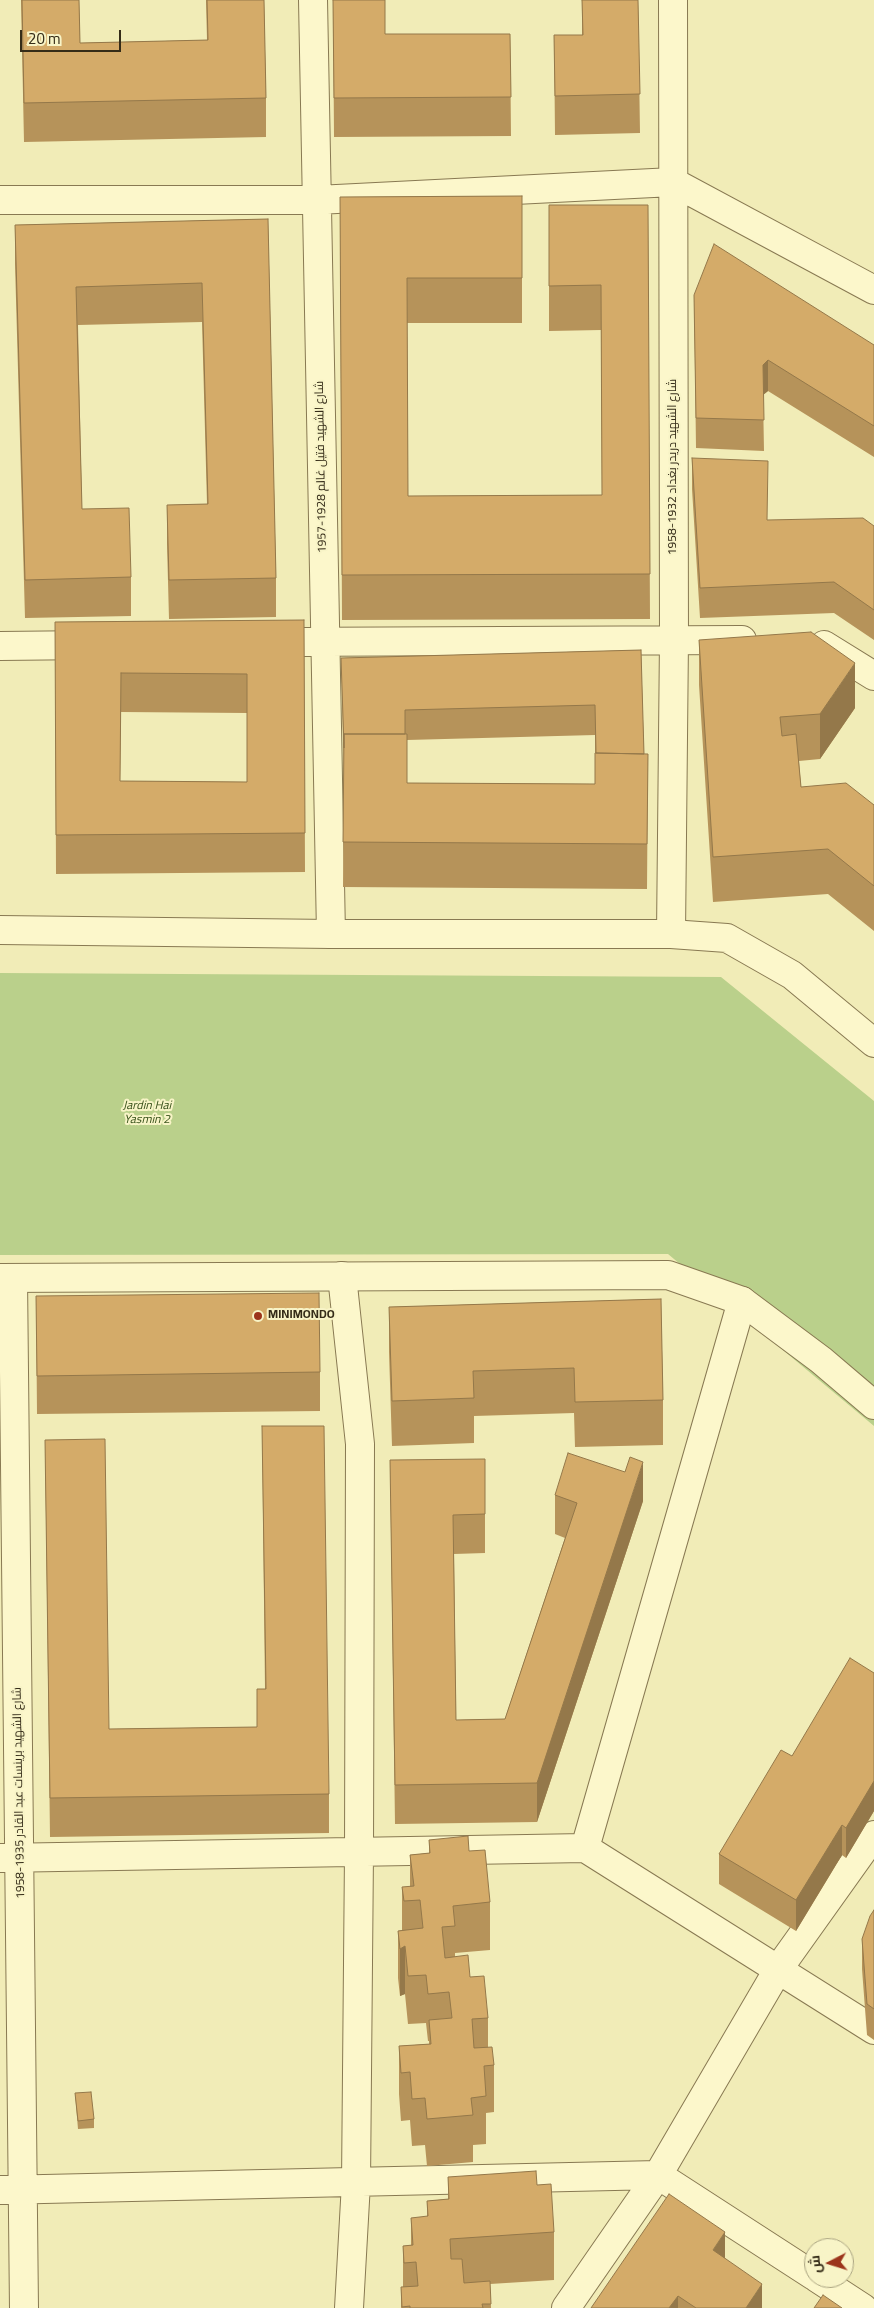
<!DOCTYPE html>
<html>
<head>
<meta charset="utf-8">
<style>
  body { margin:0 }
  #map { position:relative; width:874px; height:2308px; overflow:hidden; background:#f1ecb7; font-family:Georgia,Cairo,serif }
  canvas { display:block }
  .north { position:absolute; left:804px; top:2238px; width:50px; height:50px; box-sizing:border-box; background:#f8f4c7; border:1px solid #aaa481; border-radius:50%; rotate:265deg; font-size:14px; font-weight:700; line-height:20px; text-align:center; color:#352c18 }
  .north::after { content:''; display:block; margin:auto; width:18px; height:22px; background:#9c351c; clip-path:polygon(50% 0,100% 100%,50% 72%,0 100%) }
  .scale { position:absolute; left:20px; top:30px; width:101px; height:22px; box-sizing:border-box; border:2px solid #352c18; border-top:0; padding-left:6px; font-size:15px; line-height:18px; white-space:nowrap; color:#352c18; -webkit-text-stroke:4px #f8f4c7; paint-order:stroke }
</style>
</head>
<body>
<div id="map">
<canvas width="874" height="2308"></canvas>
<div class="north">ش</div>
<div class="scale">20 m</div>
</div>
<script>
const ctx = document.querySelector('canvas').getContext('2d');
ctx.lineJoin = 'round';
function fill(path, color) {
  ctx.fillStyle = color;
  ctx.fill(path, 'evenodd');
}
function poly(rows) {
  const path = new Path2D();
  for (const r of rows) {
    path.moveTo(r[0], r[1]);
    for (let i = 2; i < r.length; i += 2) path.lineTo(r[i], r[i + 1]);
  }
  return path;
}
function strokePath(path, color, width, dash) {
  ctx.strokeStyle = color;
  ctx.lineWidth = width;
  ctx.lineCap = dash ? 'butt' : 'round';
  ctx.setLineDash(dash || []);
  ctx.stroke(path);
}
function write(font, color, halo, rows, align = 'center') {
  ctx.font = font + ' Georgia,Cairo,serif';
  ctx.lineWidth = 4;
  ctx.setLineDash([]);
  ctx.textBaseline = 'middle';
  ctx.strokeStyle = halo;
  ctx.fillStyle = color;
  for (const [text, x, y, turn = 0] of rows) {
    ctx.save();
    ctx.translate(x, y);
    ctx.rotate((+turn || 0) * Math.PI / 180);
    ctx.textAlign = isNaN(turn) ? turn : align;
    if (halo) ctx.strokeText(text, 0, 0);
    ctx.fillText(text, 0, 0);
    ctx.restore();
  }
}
fill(poly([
  [0,973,721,977,874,1101,874,1426,668,1254,0,1255]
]), '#bad08b');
const minor = poly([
  [313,0,331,934],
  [0,200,317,200,673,182,874,290],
  [267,642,742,640],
  [824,645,874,676],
  [0,646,92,645],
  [671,934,674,639,673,0],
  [342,1276,360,1444,359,1853,356,2183,349,2308],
  [13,1278,24,2308],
  [585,1848,742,1301],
  [0,1858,585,1848,874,2030],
  [0,2190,658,2175,814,2276],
  [817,2278,863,2308],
  [566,2308,658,2175,779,1968,874,1835]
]);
const tertiary = poly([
  [0,930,331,934,671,934,727,938,792,975,874,1043],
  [0,1278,668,1275,742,1301,821,1360,874,1405]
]);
strokePath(minor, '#887952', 30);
strokePath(tertiary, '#887952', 30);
strokePath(minor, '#fcf7cb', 28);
strokePath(tertiary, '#fcf7cb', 28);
fill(poly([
  [21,0,79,0,80,43,207,40,206,0,264,0,266,98,266,137,24,142],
  [333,0,385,34,510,34,511,136,334,137],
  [582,0,638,0,640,133,555,135,554,35,582,35],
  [522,196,522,323,407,323,408,496,602,495,601,330,549,331,549,205,648,205,650,619,342,620,340,197],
  [268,219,276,578,276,617,169,619,167,544,167,505,207,504,202,322,78,325,82,509,131,577,131,616,25,618,15,264,15,225],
  [694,295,874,345,874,457,768,391,763,395,764,451,696,448],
  [692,458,767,520,874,526,874,640,834,613,700,618,692,489],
  [304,620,305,872,56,874,55,622],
  [121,712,247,713,247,782,120,781],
  [699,640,855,708,820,759,799,761,801,787,874,805,874,931,828,894,713,902,699,685],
  [641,650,644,754,648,754,647,889,343,887,344,779,341,658],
  [595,735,595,784,407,783,407,740],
  [36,1296,320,1372,320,1411,37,1414],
  [661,1299,663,1400,663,1445,575,1447,574,1413,474,1416,474,1443,392,1446,389,1352,389,1307],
  [262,1426,329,1794,329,1833,50,1837,45,1440,109,1729,257,1727,257,1689,265,1689],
  [390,1460,485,1514,485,1553,454,1554,456,1720,505,1719,565,1538,555,1534,555,1495,643,1501,537,1822,395,1824],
  [874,1673,874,1811,846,1858,842,1855,796,1931,719,1884,719,1854,792,1756],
  [429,1840,469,1851,490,1902,490,1950,455,1953,455,1957,470,1977,488,2018,488,2047,494,2065,494,2112,486,2113,486,2144,473,2145,473,2162,427,2166,425,2145,412,2146,410,2120,401,2121,399,2094,399,2046,429,2044,429,2041,428,2041,426,2023,408,2024,405,1994,400,1996,398,1978,398,1931,402,1930,402,1887,410,1887,410,1855,429,1853],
  [874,1910,874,2040,867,2035,862,1969,862,1939],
  [75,2093,94,2119,94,2128,78,2129],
  [448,2177,537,2185,554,2232,554,2280,490,2284,491,2308,401,2308,401,2287,403,2287,403,2246,411,2245,411,2218,427,2217,427,2201,448,2199],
  [725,2259,762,2308,591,2308]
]), '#b6935a');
fill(poly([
  [768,360,768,391,763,395,763,365],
  [855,663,855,708,820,759,820,714],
  [643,1462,643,1501,537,1822,537,1783],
  [874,1781,874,1811,846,1858,846,1828],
  [842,1825,842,1855,796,1931,796,1900],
  [405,1946,405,1994,400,1996,400,1949],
  [725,2232,725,2271,713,2250],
  [762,2284,762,2308,746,2308],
  [678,2296,678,2308,669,2308]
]), '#94784a');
const building = poly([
  [22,0,79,0,80,43,208,40,207,0,264,0,266,98,24,103,22,0],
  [333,0,385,0,385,34,510,34,511,97,334,98,333,0],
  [582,0,638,0,640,94,555,96,554,35,583,35,582,0],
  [522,196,522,278,407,278,408,496,602,495,601,285,549,286,549,205,648,205,650,574,342,575,340,197,522,196],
  [268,219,276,578,169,580,167,505,208,504,202,283,76,287,82,509,129,508,131,577,25,580,15,225,268,219],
  [714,244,874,345,874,426,768,360,763,365,764,420,696,418,694,295,714,244],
  [692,458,768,461,767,520,863,518,874,526,874,610,834,582,700,588,692,458],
  [304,620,305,833,56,835,55,622,304,620],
  [121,673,247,674,247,782,120,781,121,673],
  [811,632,855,663,820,714,780,717,782,736,796,734,801,787,846,783,874,805,874,886,828,849,713,857,699,640,811,632],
  [641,650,644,754,596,753,595,705,405,710,405,734,344,734,344,748,341,658,641,650],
  [344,734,407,734,407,783,595,784,595,753,648,754,647,844,343,842,344,734],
  [319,1293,320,1372,37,1376,36,1296,319,1293],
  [661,1299,663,1400,575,1402,574,1368,473,1371,474,1398,392,1401,389,1307,661,1299],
  [262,1426,324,1426,329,1794,50,1798,45,1440,105,1439,109,1729,257,1727,257,1689,266,1689,262,1426],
  [568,1453,625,1472,630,1457,643,1462,537,1783,395,1785,390,1460,485,1459,485,1514,453,1515,456,1720,505,1719,577,1503,555,1495,568,1453],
  [850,1658,874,1673,874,1781,846,1828,842,1825,796,1900,719,1854,781,1750,792,1756,850,1658],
  [468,1836,469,1851,485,1850,490,1902,453,1906,455,1926,442,1927,445,1958,468,1955,470,1977,484,1976,488,2018,472,2019,474,2048,492,2047,494,2065,484,2066,486,2096,471,2098,473,2115,427,2119,425,2098,412,2099,410,2072,401,2073,399,2046,431,2044,429,2020,452,2018,449,1992,428,1994,426,1975,408,1976,405,1946,400,1949,398,1931,423,1928,420,1900,404,1901,402,1887,414,1886,410,1855,430,1853,429,1840,468,1836],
  [874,1910,874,2009,867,2004,862,1939,870,1916,874,1910],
  [91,2092,94,2119,78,2121,75,2093,91,2092],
  [536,2171,537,2185,551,2184,554,2232,450,2239,451,2259,462,2259,464,2283,490,2281,491,2304,482,2304,483,2308,410,2308,410,2306,402,2307,401,2287,418,2286,416,2262,404,2263,403,2246,413,2245,411,2218,428,2216,427,2201,449,2199,448,2177,536,2171],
  [669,2194,725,2232,713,2250,762,2284,746,2308,696,2308,678,2296,669,2308,591,2308,669,2194],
  [823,2295,842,2308,814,2308,823,2295]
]);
fill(building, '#d4ab69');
strokePath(building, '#94784a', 1);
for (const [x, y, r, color] of [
  [258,1316,5,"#9c351c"]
]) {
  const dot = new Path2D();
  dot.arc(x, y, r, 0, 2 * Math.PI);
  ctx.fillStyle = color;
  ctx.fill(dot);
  strokePath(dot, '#f8f4c7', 2);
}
write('12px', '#352c18', '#f8f4c7', [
  ["شارع الشهيد فتيل غالم 1928-1957",322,467,-91],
  ["شارع الشهيد دريدر بغداد 1932-1958",674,467,-90],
  ["شارع الشهيد برينسات عبد القادر 1935-1958",20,1793,-91]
]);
write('italic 12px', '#3b541d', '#f8f4c7', [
  ["Jardin Hai",147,1107],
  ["Yasmin 2",147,1121]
]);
write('bold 12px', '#352c18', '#f8f4c7', [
  ["MINIMONDO",268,1316]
], 'left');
</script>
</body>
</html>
